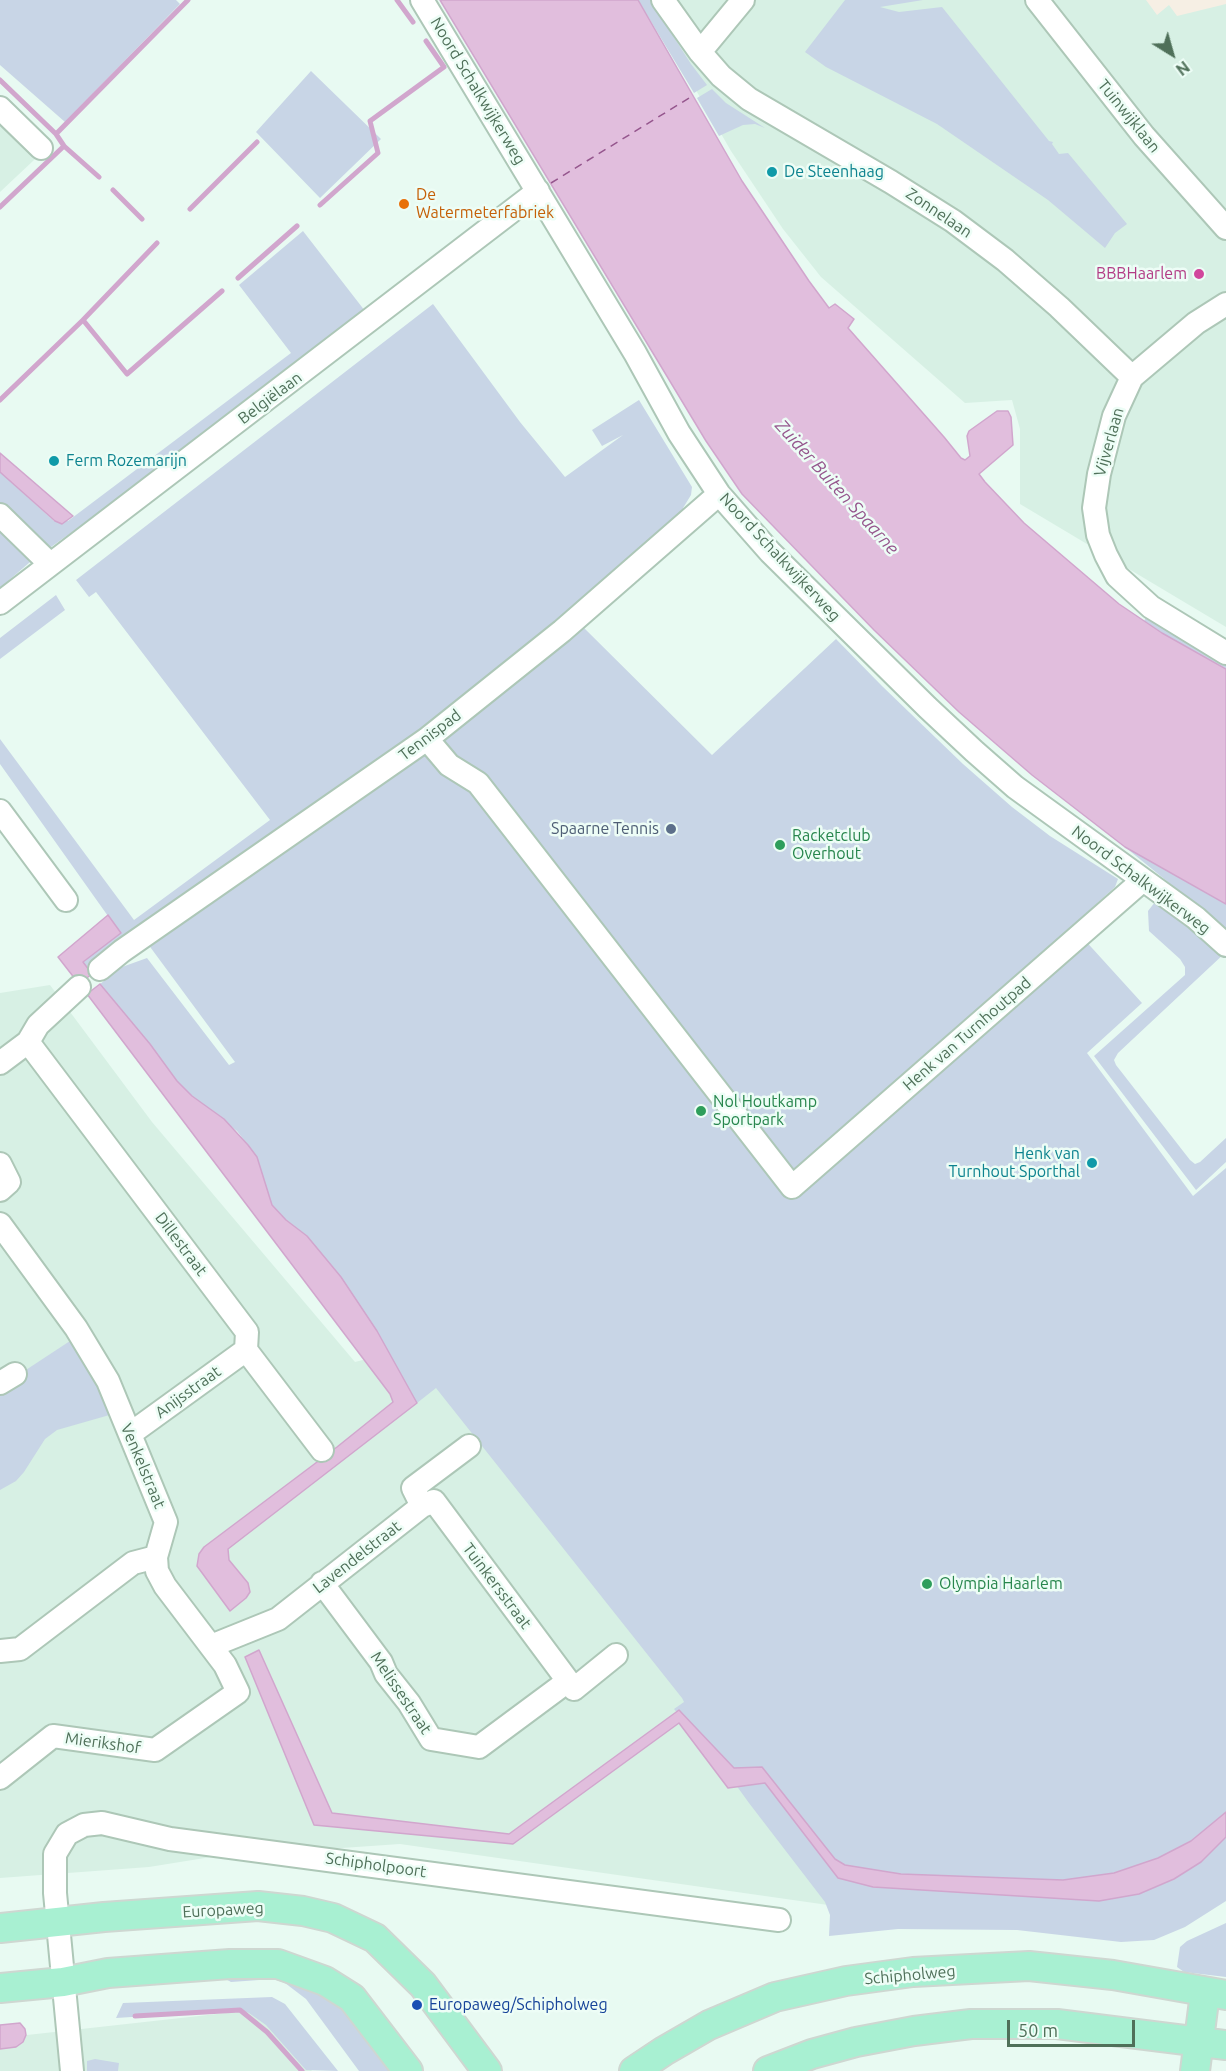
<!DOCTYPE html>
<html>
<head>
<meta charset="utf-8">
<style>
  body { margin:0 }
  #map { position:relative; width:1226px; height:2071px; overflow:hidden; background:#e8faf2; font-family:Ubuntu,sans-serif }
  canvas { display:block }
  .north { position:absolute; left:1142px; top:24px; width:60px; height:60px; -webkit-text-stroke:4px #edfdf6; paint-order:stroke; rotate:143deg; font-size:16px; font-weight:700; line-height:24px; text-align:center; color:#4f7059 }
  .north::after { content:''; display:block; margin:auto; width:21px; height:27px; background:#4f7059; clip-path:polygon(50% 0,100% 100%,50% 72%,0 100%) }
  .scale { position:absolute; left:1007px; top:2020px; width:128px; height:27px; box-sizing:border-box; border:3px solid #4f7059; border-top:0; padding-left:8px; font-size:18px; line-height:21px; white-space:nowrap; color:#4f7059; -webkit-text-stroke:4px #edfdf6; paint-order:stroke }
</style>
</head>
<body>
<div id="map">
<canvas width="1226" height="2071"></canvas>
<div class="north">N</div>
<div class="scale">50 m</div>
</div>
<script>
const ctx = document.querySelector('canvas').getContext('2d');
ctx.lineJoin = 'round';
function fill(path, color) {
  ctx.fillStyle = color;
  ctx.fill(path, 'evenodd');
}
function poly(rows) {
  const path = new Path2D();
  for (const r of rows) {
    path.moveTo(r[0], r[1]);
    for (let i = 2; i < r.length; i += 2) path.lineTo(r[i], r[i + 1]);
  }
  return path;
}
function strokePath(path, color, width, dash) {
  ctx.strokeStyle = color;
  ctx.lineWidth = width;
  ctx.lineCap = dash ? 'butt' : 'round';
  ctx.setLineDash(dash || []);
  ctx.stroke(path);
}
function write(font, color, halo, rows, align = 'center') {
  ctx.font = font + ' Ubuntu,sans-serif';
  ctx.lineWidth = 5;
  ctx.setLineDash([]);
  ctx.textBaseline = 'middle';
  ctx.strokeStyle = halo;
  ctx.fillStyle = color;
  for (const [text, x, y, turn = 0] of rows) {
    ctx.save();
    ctx.translate(x, y);
    ctx.rotate((+turn || 0) * Math.PI / 180);
    ctx.textAlign = isNaN(turn) ? turn : align;
    if (halo) ctx.strokeText(text, 0, 0);
    ctx.fillText(text, 0, 0);
    ctx.restore();
  }
}
fill(poly([
  [648,0,1226,0,1226,627,1020,504,1020,429,1012,400,965,403,821,277,783,229,731,151,659,26],
  [0,95,50,145,0,192],
  [50,985,152,1122,355,1362,428,1343,842,1907,400,1844,211,1857,149,1867,0,1878,0,993],
  [244,2011,266,2011,312,2071,0,2071,0,2038]
]), '#d7f0e4');
fill(poly([
  [1146,0,1226,0,1226,4,1177,16,1169,5,1157,15]
]), '#f6efe4');
fill(poly([
  [0,0,176,0,180,4,65,122,0,65],
  [638,0,650,0,691,64,707,85,694,93],
  [845,0,923,0,880,7,899,12,942,7,1049,141,1053,142,1052,144,1059,154,1068,153,1127,224,1115,233,1105,248,1048,200,937,124,826,67,805,52],
  [311,71,381,139,320,198,256,132],
  [712,89,726,103,765,128,755,124,743,125,719,136,697,98],
  [303,231,365,311,114,502,30,562,0,588,0,472,54,521,68,521,291,353,239,285],
  [433,304,520,422,565,477,623,435,602,446,592,430,639,400,692,487,691,495,683,508,693,524,579,623,712,755,836,639,882,686,963,764,1012,807,1050,836,1118,879,1115,887,1072,926,1142,1003,1087,1053,1193,1196,1226,1168,1226,1901,1185,1927,1154,1940,1121,1942,1017,1930,898,1929,829,1936,830,1915,825,1902,749,1803,723,1767,674,1709,684,1702,682,1698,436,1388,417,1403,377,1331,341,1277,307,1236,286,1220,272,1205,257,1157,248,1145,237,1131,192,1096,177,1081,150,1044,100,984,122,967,147,958,229,1065,235,1062,145,940,92,974,83,962,120,933,0,764,0,739,134,920,270,820,96,592,89,597,76,580],
  [56,595,65,610,0,659,0,638],
  [1151,609,1226,657,1226,669,1195,654,1144,621],
  [1125,847,1226,904,1226,932,1190,900],
  [1155,902,1226,952,1118,1053,1114,1060,1116,1065,1190,1160,1195,1164,1200,1162,1226,1138,1226,1162,1196,1190,1094,1056,1185,975,1185,967,1180,959,1149,931,1148,911],
  [70,1341,113,1414,57,1430,45,1439,24,1472,16,1481,0,1490,0,1387],
  [1226,1923,1226,1977,1184,1972,1177,1967,1180,1947,1187,1941],
  [270,1974,304,1982,335,2002,355,2023,390,2071,359,2071,306,1999,285,1983,273,1979,231,1982,220,1976],
  [272,1997,285,2004,338,2071,306,2070,266,2025,249,2013,240,2010,116,2018,123,2003],
  [95,2059,119,2063,118,2071,87,2071,87,2061]
]), '#c8d5e6');
const water = poly([
  [440,0,638,0,742,181,809,281,829,308,835,304,854,319,848,328,944,437,961,458,965,460,970,456,967,436,969,431,997,411,1008,411,1011,417,1013,445,979,474,985,482,1024,523,1119,604,1162,633,1226,669,1226,904,1125,847,1032,775,959,712,874,630,742,494,706,441,440,0],
  [0,453,73,516,62,524,55,521,0,472,0,453],
  [108,915,121,933,83,962,92,974,79,984,58,957,108,915],
  [100,984,150,1044,177,1081,192,1096,224,1119,248,1145,257,1157,272,1205,286,1220,307,1236,341,1277,377,1331,417,1403,228,1549,229,1560,248,1583,250,1592,246,1598,230,1611,197,1566,199,1554,204,1547,337,1447,393,1402,390,1394,87,994,100,984],
  [259,1650,332,1813,509,1834,679,1710,734,1768,762,1767,835,1859,845,1865,901,1874,1063,1880,1114,1873,1158,1858,1191,1841,1226,1812,1226,1837,1201,1862,1174,1879,1139,1894,1099,1901,873,1887,838,1878,765,1783,728,1788,679,1723,513,1844,314,1825,245,1657,259,1650],
  [20,2023,25,2029,26,2035,23,2042,16,2047,0,2049,0,2025,20,2023]
]);
fill(water, '#e1bedd');
strokePath(water, '#d1a6cd', 1.5);
strokePath(poly([
  [397,0,413,22],
  [0,80,56,134],
  [64,146,99,177],
  [113,190,142,219],
  [320,205,378,153,370,121,444,67,426,41],
  [0,207,64,146,56,134,188,0],
  [190,209,257,142],
  [238,278,297,226],
  [83,320,157,243],
  [0,400,83,320,127,374,222,291],
  [135,2016,240,2010,267,2032,302,2071]
]), '#d1a6cd', 5);
strokePath(poly([
  [551,183,694,95]
]), '#95568d', 1.5, [8, 6]);
const minor = poly([
  [422,0,635,353,679,433,719,494,770,552,927,707,974,751,1015,787,1196,918,1226,945],
  [663,0,700,52,721,76,749,99,891,182,953,221,1005,260,1059,307,1132,377],
  [1037,0,1144,136,1226,228],
  [700,52,743,0],
  [0,108,41,148],
  [1226,304,1196,323,1132,377,1114,416,1099,474,1094,508,1098,535,1106,555,1117,576,1151,607,1226,653],
  [0,515,50,564],
  [0,603,538,191],
  [427,739,449,765,478,783,792,1187,1143,880],
  [0,811,66,900],
  [100,969,122,951,427,739,562,631,719,494],
  [28,1042,247,1332,246,1350,322,1450],
  [0,1063,28,1042,38,1025,79,987],
  [0,1164,9,1182,0,1190],
  [0,1224,76,1328,108,1381,166,1522,156,1557,157,1571,165,1586,225,1665,238,1692,155,1750,53,1736,0,1778],
  [0,1383,15,1374],
  [130,1434,246,1350],
  [422,1506,434,1501,574,1689,616,1655],
  [322,1583,381,1662,386,1674,409,1703,431,1739,479,1747,568,1681],
  [211,1646,278,1619,422,1506,413,1488,469,1446],
  [0,1651,20,1649,133,1563,156,1557],
  [72,2071,55,1893,55,1854,67,1834,84,1825,102,1823,170,1839,779,1920]
]);
const major = poly([
  [0,1928,104,1917,258,1906,303,1911,333,1918,375,1938,423,1985,487,2071],
  [0,1988,63,1982,108,1973,230,1964,278,1964,325,1981,352,1998,408,2071],
  [634,2071,664,2051,709,2025,775,1997,846,1981,913,1972,1029,1966,1113,1975,1226,1995],
  [768,2071,812,2054,856,2042,914,2031,971,2024,1057,2024,1226,2045],
  [1195,2071,1205,1993]
]);
strokePath(minor, '#adc7b7', 26);
strokePath(major, '#ced7d1', 32);
strokePath(minor, '#fff', 22);
strokePath(major, '#a8f0d2', 28);
for (const [x, y, r, color] of [
  [772,172,6,"#0f9aa8"],
  [404,204,6,"#e8710a"],
  [1199,274,6,"#d1479c"],
  [54,461,6,"#0f9aa8"],
  [671,829,6,"#5c6f8a"],
  [780,845,6,"#2e9e5b"],
  [701,1111,6,"#2e9e5b"],
  [1092,1163,6,"#0f9aa8"],
  [927,1584,6,"#2e9e5b"],
  [417,2005,6,"#1a4fb4"]
]) {
  const dot = new Path2D();
  dot.arc(x, y, r, 0, 2 * Math.PI);
  ctx.fillStyle = color;
  ctx.fill(dot);
  strokePath(dot, '#edfdf6', 2);
}
write('16px', '#4f7059', '#edfdf6', [
  ["Noord Schalkwijkerweg",478,91,59],
  ["Tuinwijklaan",1129,116,51],
  ["Zonnelaan",939,213,34],
  ["Belgiëlaan",270,398,-37],
  ["Vijverlaan",1109,442,-74],
  ["Noord Schalkwijkerweg",780,557,47],
  ["Tennispad",430,735,-37],
  ["Noord Schalkwijkerweg",1141,880,37],
  ["Henk van Turnhoutpad",967,1034,-41],
  ["Dillestraat",181,1244,53],
  ["Anijsstraat",188,1392,-36],
  ["Venkelstraat",143,1466,67],
  ["Lavendelstraat",357,1557,-38],
  ["Tuinkersstraat",497,1586,53],
  ["Melissestraat",401,1693,56],
  ["Mierikshof",103,1743,8],
  ["Schipholpoort",376,1865,8],
  ["Europaweg",223,1910,-3],
  ["Schipholweg",910,1975,-5]
]);
write('16px', '#0d838f', '#edfdf6', [
  ["De Steenhaag",784,172],
  ["Ferm Rozemarijn",66,461],
  ["Henk van",1080,1154,"right"],
  ["Turnhout Sporthal",1080,1172,"right"]
], 'left');
write('16px', '#c56008', '#edfdf6', [
  ["De",416,195],
  ["Watermeterfabriek",416,213]
], 'left');
write('16px', '#b23c85', '#edfdf6', [
  ["BBBHaarlem",1187,274]
], 'right');
write('16px', '#4e5e75', '#edfdf6', [
  ["Spaarne Tennis",659,829]
], 'right');
write('16px', '#27864d', '#edfdf6', [
  ["Racketclub",792,836],
  ["Overhout",792,854],
  ["Nol Houtkamp",713,1102],
  ["Sportpark",713,1120],
  ["Olympia Haarlem",939,1584]
], 'left');
write('16px', '#164399', '#edfdf6', [
  ["Europaweg/Schipholweg",429,2005]
], 'left');
write('italic 18px', '#95568d', '#edfdf6', [
  ["Zuider Buiten Spaarne",837,487,48]
]);
</script>
</body>
</html>
